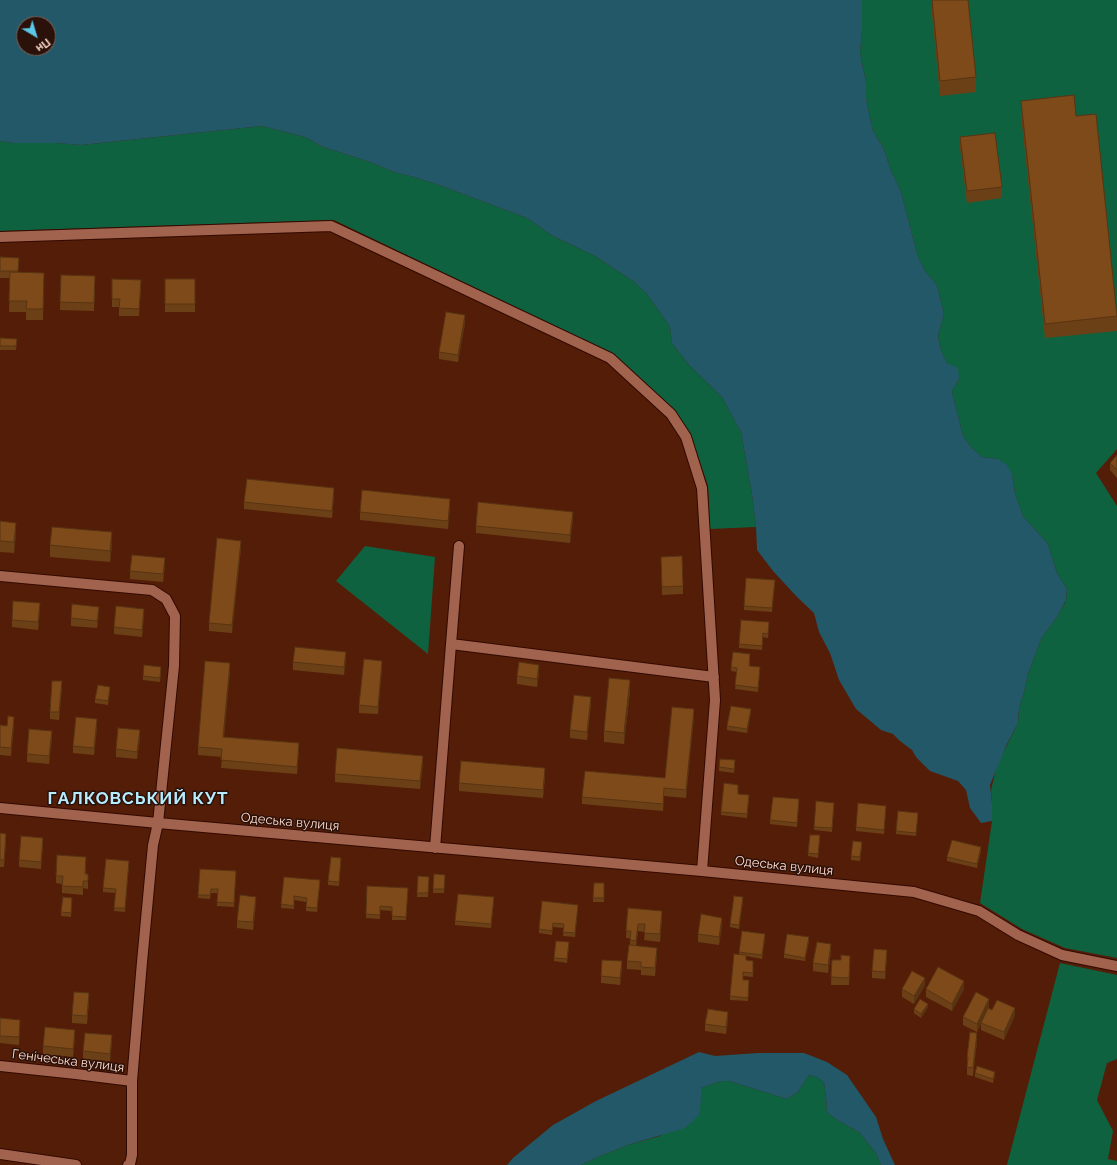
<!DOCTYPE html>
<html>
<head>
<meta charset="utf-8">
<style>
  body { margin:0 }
  #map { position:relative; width:1117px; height:1165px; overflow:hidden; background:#541d08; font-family:Raleway,sans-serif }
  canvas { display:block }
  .north { position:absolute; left:16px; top:16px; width:40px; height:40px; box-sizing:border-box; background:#2a1109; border:1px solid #7f6158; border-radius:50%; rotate:142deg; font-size:11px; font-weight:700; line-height:16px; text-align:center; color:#ffdace }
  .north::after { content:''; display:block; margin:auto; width:14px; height:18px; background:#5bc8e7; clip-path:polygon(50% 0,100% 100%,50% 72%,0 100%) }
</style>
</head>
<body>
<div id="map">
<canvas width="1117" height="1165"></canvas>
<div class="north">Пн</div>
</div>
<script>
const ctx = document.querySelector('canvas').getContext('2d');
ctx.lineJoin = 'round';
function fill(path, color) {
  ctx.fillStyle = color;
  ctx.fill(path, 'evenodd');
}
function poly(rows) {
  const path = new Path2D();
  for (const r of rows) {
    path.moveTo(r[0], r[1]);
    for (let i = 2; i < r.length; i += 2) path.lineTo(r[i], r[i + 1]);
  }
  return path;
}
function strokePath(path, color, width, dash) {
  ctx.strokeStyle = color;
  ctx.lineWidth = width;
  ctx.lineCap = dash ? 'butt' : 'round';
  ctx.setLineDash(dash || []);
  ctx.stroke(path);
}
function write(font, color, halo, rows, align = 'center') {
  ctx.font = font + ' Raleway,sans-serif';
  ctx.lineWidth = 3;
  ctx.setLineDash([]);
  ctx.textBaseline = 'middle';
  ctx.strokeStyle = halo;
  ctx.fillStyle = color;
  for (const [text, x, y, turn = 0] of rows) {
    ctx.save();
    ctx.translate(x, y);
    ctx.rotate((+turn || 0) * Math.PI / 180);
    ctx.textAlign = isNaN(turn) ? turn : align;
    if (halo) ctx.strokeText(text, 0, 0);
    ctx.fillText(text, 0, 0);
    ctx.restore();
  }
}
fill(poly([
  [862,0,1117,0,1117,449,1096,473,1117,506,1117,958,1065,948,1022,929,980,903,992,821,992,803,991,790,997,765,1018,723,1019,709,1024,692,1028,674,1041,639,1059,614,1066,601,1067,589,1057,573,1048,544,1023,516,1015,493,1012,474,998,459,982,457,971,447,963,436,952,391,959,379,947,363,942,353,939,342,938,336,944,314,937,285,925,271,918,257,901,192,890,168,884,149,873,131,870,118,866,98,866,82,860,53,862,31],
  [262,126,305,137,323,147,370,162,394,172,414,177,439,185,527,218,553,236,595,256,633,281,647,294,670,327,672,343,689,365,722,397,741,432,752,494,756,527,710,529,708,486,691,435,675,411,613,354,334,220,0,231,0,141,13,143,56,143,81,145],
  [365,546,435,557,428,654,336,581],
  [1060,963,1117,975,1117,1059,1107,1063,1097,1100,1113,1131,1108,1159,1117,1161,1117,1165,1007,1165],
  [809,1075,817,1077,824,1083,826,1097,827,1112,837,1120,859,1132,876,1153,881,1165,581,1165,598,1157,628,1145,660,1136,701,1100,701,1088,721,1081,729,1081,787,1099,798,1092]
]), '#0f6240');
fill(poly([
  [0,0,862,0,862,31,860,53,866,82,866,98,870,118,873,131,884,149,890,168,901,192,918,257,925,271,937,285,944,314,938,336,939,342,942,353,947,363,958,368,959,379,952,391,963,436,971,447,982,457,998,459,1007,465,1012,474,1015,493,1023,516,1048,544,1057,573,1067,589,1066,600,1059,614,1041,639,1028,674,1024,692,1019,709,1018,723,1007,744,990,785,992,803,992,821,981,823,970,808,966,790,958,781,930,771,916,757,912,750,900,741,893,734,881,730,856,709,839,680,830,653,819,632,814,613,797,597,773,571,757,550,756,527,752,494,741,432,722,397,689,365,672,343,670,327,647,294,633,281,595,256,553,236,527,218,439,185,414,177,394,172,370,162,323,147,305,137,262,126,81,145,56,143,13,143,0,141],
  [24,24,48,24,48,48,24,48],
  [699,1052,715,1056,758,1053,804,1053,827,1062,847,1075,876,1117,883,1139,895,1165,881,1165,876,1153,859,1132,837,1120,827,1112,826,1097,824,1083,817,1077,809,1075,798,1092,787,1099,729,1081,721,1081,701,1088,701,1100,699,1115,685,1128,628,1145,598,1157,581,1165,507,1165,513,1158,553,1125,596,1101]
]), '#225868');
const minor = poly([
  [0,237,331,226,610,358,671,414,686,437,702,488,715,700,702,871],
  [459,546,451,644,714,677],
  [0,576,152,590,166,599,175,616,174,666,158,823,153,845,142,962,132,1081,132,1155,130,1164,128,1165],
  [0,808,158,823,702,871,914,892,979,911,1018,935,1062,955,1117,966],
  [435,848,451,644],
  [0,1066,76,1074,132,1081],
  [0,1154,76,1165]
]);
strokePath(minor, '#320900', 12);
strokePath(minor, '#a1634d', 10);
fill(poly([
  [932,0,976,77,976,92,940,96,932,14],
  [1021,101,1076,116,1117,316,1117,331,1045,338,1021,115],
  [960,137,1002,187,1002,198,967,203,960,148],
  [0,257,19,258,18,272,44,284,43,320,26,320,26,312,9,312,10,278,0,278],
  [61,275,95,276,94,311,60,310],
  [112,279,141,288,139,316,119,316,119,307,112,307],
  [165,279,195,279,195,312,165,312],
  [465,323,458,362,439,359,439,352],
  [0,338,17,339,16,350,0,350],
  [1117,455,1117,478,1110,470,1110,463],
  [334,496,332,518,244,509,244,502],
  [450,506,448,529,360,520,360,512],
  [573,519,570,543,476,533,476,526],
  [0,521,16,534,14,553,0,552],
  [112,544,110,562,50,557,50,545],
  [241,548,232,633,209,631,209,623],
  [661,557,683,586,683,594,662,595],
  [165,565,163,582,130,579,130,571],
  [775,580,772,612,744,610,744,606],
  [40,611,38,630,12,627,12,620],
  [99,615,97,628,71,626,71,618],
  [144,616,142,637,114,634,114,627],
  [769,622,768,638,763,637,762,650,739,648,739,644],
  [750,658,750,666,760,671,758,692,735,689,737,672,731,671,731,667],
  [346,659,344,675,293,670,293,662],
  [382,668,378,714,359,713,359,705],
  [161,670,160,682,143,680,143,676],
  [230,671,224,737,299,751,297,774,221,768,222,757,198,755,198,747],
  [539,673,537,687,517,684,517,676],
  [62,688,59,720,50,719,50,712],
  [110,691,108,705,95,703,95,699],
  [630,691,624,744,604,742,604,731],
  [591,704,587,740,570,738,570,730],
  [751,713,747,733,727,730,727,726],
  [694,716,686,798,664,796,663,811,582,804,582,797,665,778],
  [0,725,7,726,14,725,11,756,0,755],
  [97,727,94,755,73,753,73,746],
  [52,738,49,764,27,762,27,754],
  [140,738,137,759,116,757,116,749],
  [423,763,420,789,335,782,335,774],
  [735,764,734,773,719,771,719,767],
  [545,776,543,798,459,791,459,783],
  [738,788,738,794,749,799,747,818,721,815,721,812],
  [799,803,797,827,770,824,770,820],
  [834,806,832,832,814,830,814,827],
  [886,810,884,834,856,831,856,827],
  [918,817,916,836,896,834,896,831],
  [0,833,6,841,4,867,0,867],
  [820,839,818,858,808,856,808,853],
  [43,845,41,869,19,867,19,860],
  [862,845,860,861,851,860,851,856],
  [981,851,977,868,947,861,947,857],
  [341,862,339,886,328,885,328,881],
  [129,864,125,912,114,911,116,893,103,892,103,888],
  [86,865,86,874,88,882,88,889,83,888,83,895,62,893,62,884,56,883,56,876],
  [200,869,236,871,234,907,217,906,217,893,211,893,210,899,198,898],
  [434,874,445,875,444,893,433,893],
  [418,876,429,877,428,897,417,897],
  [284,877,320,884,317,912,306,911,306,902,294,900,294,909,281,908],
  [604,883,604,902,593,902,593,898],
  [367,886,408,888,406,920,392,920,392,911,380,910,380,919,366,918],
  [72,901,71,917,61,916,61,912],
  [494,901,491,928,455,925,455,921],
  [743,901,739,929,730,927,730,924],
  [256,904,253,930,237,928,237,921],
  [578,908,575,937,563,936,564,928,553,927,552,935,539,933,539,929],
  [628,908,662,918,660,942,644,940,645,932,638,931,636,946,657,955,655,976,641,975,641,970,627,969,627,961,630,946,630,938,626,938],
  [722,925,719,945,698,942,698,934],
  [765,938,762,959,746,956,746,960,753,961,753,977,743,976,743,980,749,984,748,1001,730,1000,730,996,739,955,739,952],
  [809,941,805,961,784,958,784,954],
  [569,946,567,963,554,961,554,958],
  [831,952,828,973,813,971,813,963],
  [887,958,885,979,872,978,872,971],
  [832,960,841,960,850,963,849,985,831,985],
  [622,969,620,985,601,983,601,976],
  [925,985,914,1004,902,997,902,989],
  [926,989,964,989,952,1011,926,997],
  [89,1001,87,1024,72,1023,72,1015],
  [928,1007,921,1018,914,1013,914,1009],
  [989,1007,989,1008,992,1010,1015,1015,1004,1040,981,1030,981,1023,977,1032,963,1025,963,1017],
  [0,1018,20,1027,19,1045,0,1043],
  [728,1020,726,1034,705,1031,705,1024],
  [75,1037,73,1057,43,1054,43,1046],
  [977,1041,973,1076,967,1075,967,1057],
  [112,1043,110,1061,83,1059,83,1051],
  [975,1073,995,1076,993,1083,975,1077]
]), '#6c4016');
fill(poly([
  [465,315,465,323,458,362,458,355],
  [334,488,334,496,332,518,332,511],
  [450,499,450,506,448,529,448,521],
  [573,512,573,519,570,543,570,535],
  [16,523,16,534,14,553,14,542],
  [112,532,112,544,110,562,110,551],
  [241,541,241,548,232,633,232,625],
  [165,558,165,565,163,582,163,574],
  [40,603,40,611,38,630,38,622],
  [99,607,99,615,97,628,97,621],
  [144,609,144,616,142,637,142,630],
  [346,652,346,659,344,675,344,667],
  [382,661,382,668,378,714,378,707],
  [230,663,230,671,223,744,223,737],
  [539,665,539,673,537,687,537,679],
  [630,680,630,691,624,744,624,733],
  [62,681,62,688,59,720,59,712],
  [591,697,591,704,587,740,587,732],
  [694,709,694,716,686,798,686,790],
  [751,709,751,713,747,733,747,729],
  [14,717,14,725,11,756,11,748],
  [97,719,97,727,94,755,94,748],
  [140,730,140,738,137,759,137,752],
  [52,731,52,738,49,764,49,756],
  [299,743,299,751,297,774,297,767],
  [423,756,423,763,420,789,420,781],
  [545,768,545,776,543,798,543,790],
  [664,788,664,796,663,811,663,804],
  [43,838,43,845,41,869,41,862],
  [981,847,981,851,977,868,977,864],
  [256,897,256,904,253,930,253,922],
  [743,897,743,901,739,929,739,925],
  [662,911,662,918,660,942,660,934],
  [722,918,722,925,719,945,719,937],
  [638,924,638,931,636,948,636,941],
  [765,934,765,938,762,959,762,955],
  [809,937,809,941,805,961,805,958],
  [831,944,831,952,828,973,828,965],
  [657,948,657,955,655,976,655,968],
  [887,950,887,958,885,979,885,972],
  [622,961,622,969,620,985,620,978],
  [925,978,925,985,914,1004,914,996],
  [964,981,964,989,952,1011,952,1004],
  [89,993,89,1001,87,1024,87,1016],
  [989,999,989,1007,977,1032,977,1024],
  [928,1004,928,1007,921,1018,921,1014],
  [1015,1008,1015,1015,1004,1040,1004,1032],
  [728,1012,728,1020,726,1034,726,1027],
  [75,1030,75,1037,73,1057,73,1049],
  [977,1033,977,1041,973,1076,973,1068],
  [112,1035,112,1043,110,1061,110,1054],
  [995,1072,995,1076,993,1083,993,1079]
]), '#583412');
const building = poly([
  [932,0,968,0,976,77,940,81,932,0],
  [1074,95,1076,116,1096,114,1117,316,1045,324,1021,101,1074,95],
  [995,133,1002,187,967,191,960,137,995,133],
  [0,257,19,258,18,271,0,271,0,257],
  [10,272,44,273,43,309,26,309,27,301,9,301,10,272],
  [61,275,95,276,94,303,60,302,61,275],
  [112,279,141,280,139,309,119,308,120,299,112,299,112,279],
  [165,279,195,279,195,304,165,304,165,279],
  [446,312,465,315,458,355,439,352,446,312],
  [0,338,17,339,16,346,0,346,0,338],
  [1117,455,1117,470,1110,463,1117,455],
  [247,479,334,488,332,511,244,502,247,479],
  [362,490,450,499,448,521,360,512,362,490],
  [478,502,573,512,570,535,476,526,478,502],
  [0,521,16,523,14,542,0,541,0,521],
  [52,527,112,532,110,551,50,545,52,527],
  [217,538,241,541,232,625,209,623,217,538],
  [132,555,165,558,163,574,130,571,132,555],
  [682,556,683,586,662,587,661,557,682,556],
  [746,578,775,580,772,608,744,606,746,578],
  [13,601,40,603,38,622,12,620,13,601],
  [72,604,99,607,97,621,71,618,72,604],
  [116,606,144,609,142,630,114,627,116,606],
  [741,620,769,622,768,634,763,633,762,646,739,644,741,620],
  [295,647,346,652,344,667,293,662,295,647],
  [733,652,750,654,749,666,760,667,758,688,735,685,737,668,731,667,733,652],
  [364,659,382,661,378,707,359,705,364,659],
  [205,661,230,663,223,737,299,743,297,767,221,760,222,749,198,747,205,661],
  [519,662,539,665,537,679,517,676,519,662],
  [144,665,161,667,160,678,143,676,144,665],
  [609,678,630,680,624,733,604,731,609,678],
  [52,681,62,681,59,712,50,712,52,681],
  [98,685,110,687,108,701,95,699,98,685],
  [574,695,591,697,587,732,570,730,574,695],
  [731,706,751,709,747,729,727,726,731,706],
  [672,707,694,709,686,790,664,788,663,804,582,797,585,771,665,778,672,707],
  [8,716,14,717,11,748,0,747,0,725,7,726,8,716],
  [76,717,97,719,94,748,73,746,76,717],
  [118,728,140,730,137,752,116,749,118,728],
  [29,729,52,731,49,756,27,754,29,729],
  [337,748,423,756,420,781,335,774,337,748],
  [720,759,735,760,734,769,719,767,720,759],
  [461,761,545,768,543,790,459,783,461,761],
  [724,783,738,785,738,794,749,795,747,814,721,812,724,783],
  [773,797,799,799,797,823,770,820,773,797],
  [816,801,834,803,832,828,814,827,816,801],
  [858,803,886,806,884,830,856,827,858,803],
  [898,811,918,813,916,833,896,831,898,811],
  [0,833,6,834,4,860,0,860,0,833],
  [810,835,820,835,818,854,808,853,810,835],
  [21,836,43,838,41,862,19,860,21,836],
  [952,840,981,847,977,864,947,857,952,840],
  [853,841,862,842,860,857,851,856,853,841],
  [57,855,86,857,85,874,88,874,88,881,83,881,83,887,62,886,63,876,56,876,57,855],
  [331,857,341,858,339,882,328,881,331,857],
  [106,859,129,861,125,908,114,908,116,889,103,888,106,859],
  [200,869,236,871,234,903,217,902,218,889,211,889,210,895,198,895,200,869],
  [434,874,445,875,444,889,433,889,434,874],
  [418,876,429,877,428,893,417,893,418,876],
  [284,877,320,880,317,908,306,907,307,898,294,896,294,906,281,904,284,877],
  [594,883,604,883,604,898,593,898,594,883],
  [367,886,408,888,406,917,392,916,392,907,380,906,380,915,366,914,367,886],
  [458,894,494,897,491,924,455,921,458,894],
  [240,895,256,897,253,922,237,921,240,895],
  [734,896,743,897,739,925,730,924,734,896],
  [63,897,72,898,71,913,61,912,63,897],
  [542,901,578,905,575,933,563,932,564,924,553,923,552,931,539,929,542,901],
  [628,908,662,911,660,934,644,933,645,924,638,924,636,941,630,940,631,931,626,931,628,908],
  [701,914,722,918,719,937,698,934,701,914],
  [742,931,765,934,762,955,739,952,742,931],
  [787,934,809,937,805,958,784,954,787,934],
  [556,941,569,942,567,959,554,958,556,941],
  [817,942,831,944,828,965,813,963,817,942],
  [629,945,657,948,655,968,641,967,641,962,627,961,629,945],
  [874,949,887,950,885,972,872,971,874,949],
  [734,954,746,955,746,960,753,961,753,973,743,972,743,980,749,980,748,998,730,996,734,954],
  [841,955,850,956,849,978,831,977,832,960,841,960,841,955],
  [602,960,622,961,620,978,601,976,602,960],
  [938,967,964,981,952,1004,926,989,938,967],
  [912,971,925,978,914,996,902,989,912,971],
  [74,992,89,993,87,1016,72,1015,74,992],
  [976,992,989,999,977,1024,963,1017,976,992],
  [920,999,928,1004,921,1014,914,1009,920,999],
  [997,1000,1015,1008,1004,1032,981,1023,988,1008,992,1010,997,1000],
  [708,1009,728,1012,726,1027,705,1024,708,1009],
  [0,1018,20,1020,19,1037,0,1036,0,1018],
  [45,1027,75,1030,73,1049,43,1046,45,1027],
  [970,1032,977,1033,973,1068,967,1067,968,1057,967,1057,970,1032],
  [85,1033,112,1035,110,1054,83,1051,85,1033],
  [977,1066,995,1072,993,1079,975,1073,977,1066]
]);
fill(building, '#7e4a1a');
strokePath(building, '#583412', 1);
write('13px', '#ffdace', '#2a1109', [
  ["Одеська вулиця",290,822,5],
  ["Одеська вулиця",784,866,6],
  ["Генічеська вулиця",68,1061,7]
]);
ctx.letterSpacing = '1px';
write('bold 17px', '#b6ecfe', '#2a1109', [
  ["ГАЛКОВСЬКИЙ КУТ",138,799]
]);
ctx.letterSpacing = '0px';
</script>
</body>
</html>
